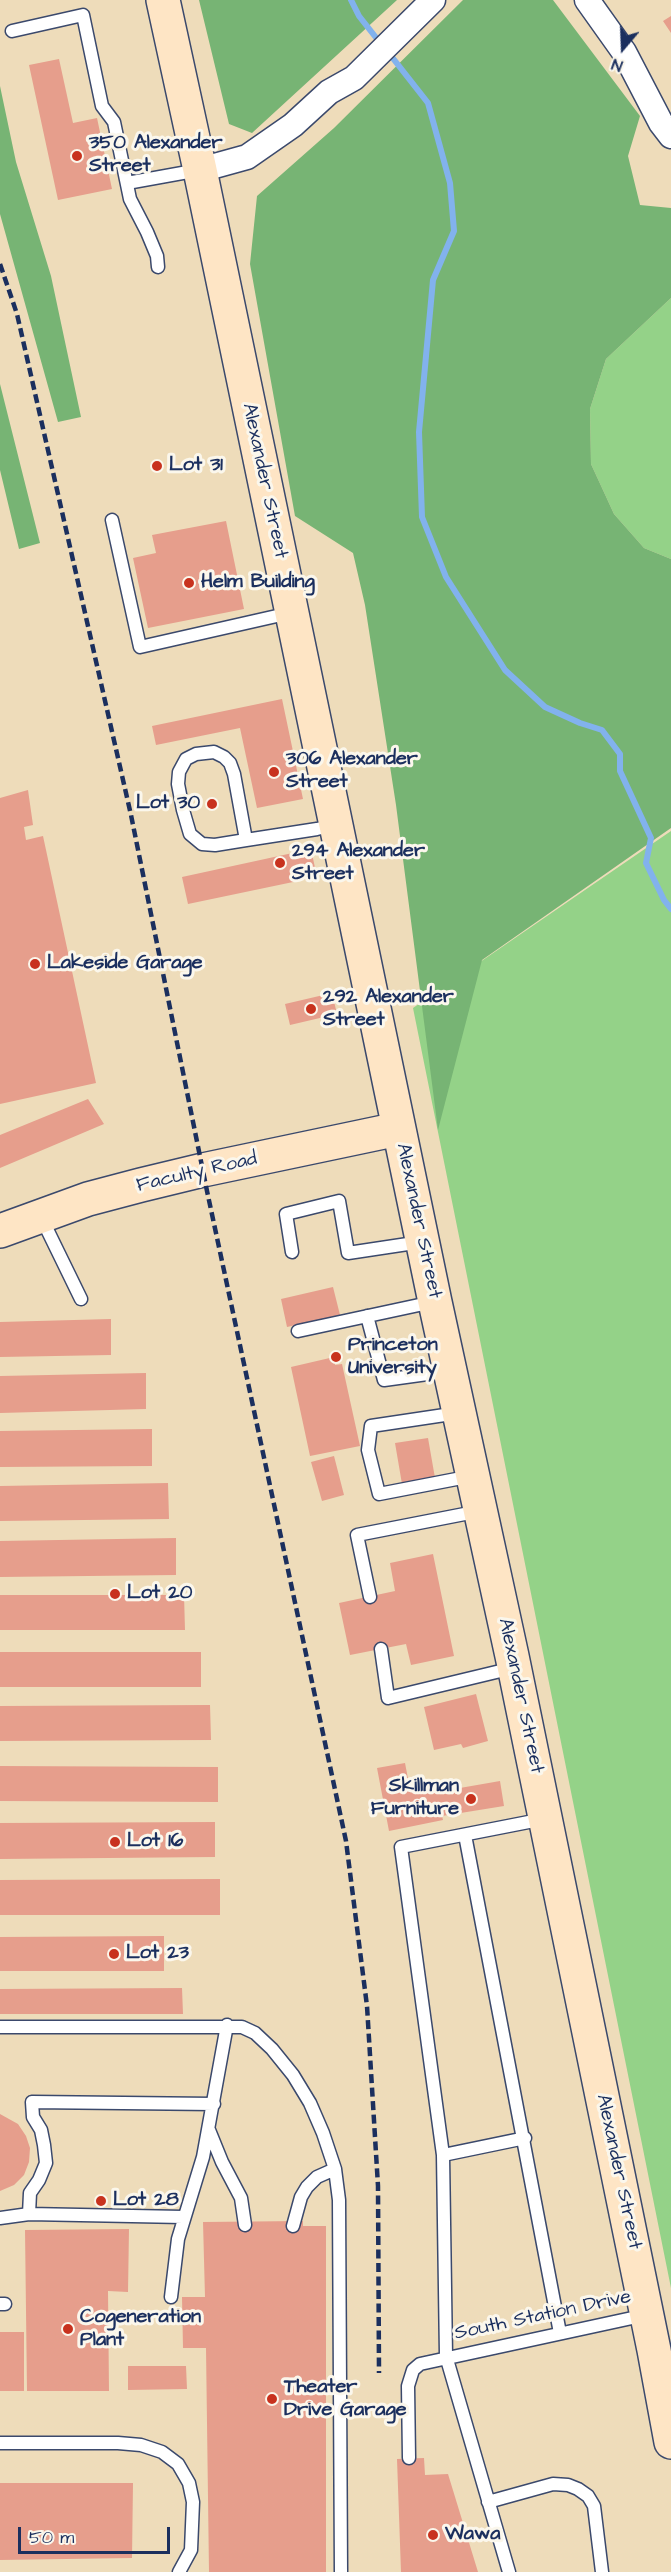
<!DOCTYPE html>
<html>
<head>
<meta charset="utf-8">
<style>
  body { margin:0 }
  #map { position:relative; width:671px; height:2572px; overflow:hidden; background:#eedcba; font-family:"Architects Daughter",sans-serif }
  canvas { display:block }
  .north { position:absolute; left:593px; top:18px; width:60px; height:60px; -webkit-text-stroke:4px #fbf7ec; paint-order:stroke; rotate:199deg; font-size:16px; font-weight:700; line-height:24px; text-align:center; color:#1b2f5e }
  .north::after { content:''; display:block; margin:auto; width:21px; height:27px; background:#1b2f5e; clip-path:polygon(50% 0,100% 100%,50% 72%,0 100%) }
  .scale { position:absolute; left:18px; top:2527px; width:152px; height:27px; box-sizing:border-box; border:3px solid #1b2f5e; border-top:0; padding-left:8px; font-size:18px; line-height:21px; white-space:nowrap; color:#1b2f5e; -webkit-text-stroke:4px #fbf7ec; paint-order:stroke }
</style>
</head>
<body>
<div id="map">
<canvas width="671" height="2572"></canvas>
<div class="north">N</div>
<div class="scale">50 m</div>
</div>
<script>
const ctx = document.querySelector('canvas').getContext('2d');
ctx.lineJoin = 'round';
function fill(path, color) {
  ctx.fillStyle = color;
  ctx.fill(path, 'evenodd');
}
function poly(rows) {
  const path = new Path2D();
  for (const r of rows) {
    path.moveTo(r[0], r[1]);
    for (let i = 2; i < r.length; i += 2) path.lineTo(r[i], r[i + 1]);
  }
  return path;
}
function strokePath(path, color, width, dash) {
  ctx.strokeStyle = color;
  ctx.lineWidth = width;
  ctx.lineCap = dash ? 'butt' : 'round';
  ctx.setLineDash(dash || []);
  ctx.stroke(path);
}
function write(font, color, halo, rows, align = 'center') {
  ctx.font = font + ' "Architects Daughter",sans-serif';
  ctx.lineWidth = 6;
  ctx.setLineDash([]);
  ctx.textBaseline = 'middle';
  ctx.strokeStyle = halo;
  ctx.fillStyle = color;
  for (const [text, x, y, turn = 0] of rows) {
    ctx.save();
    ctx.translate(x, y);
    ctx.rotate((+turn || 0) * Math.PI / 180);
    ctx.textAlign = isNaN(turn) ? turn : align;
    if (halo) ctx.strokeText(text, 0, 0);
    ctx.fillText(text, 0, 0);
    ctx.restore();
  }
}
fill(poly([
  [671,298,671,559,644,548,614,514,591,464,590,409,606,359],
  [671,831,671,2288,413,1008]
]), '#94d288');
fill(poly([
  [199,0,397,0,252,133,229,124],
  [463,0,553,0,640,116,628,156,640,205,671,208,671,298,606,359,590,409,591,464,614,514,644,548,671,559,671,828,482,960,438,1130,396,805,365,605,353,553,295,516,250,264,257,196,334,128],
  [0,86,16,162,51,276,81,417,58,422,0,214],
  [0,384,40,543,19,549,0,470]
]), '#77b474');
strokePath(poly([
  [351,0,359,16,381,44],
  [388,52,428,103,450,183,454,231,433,280,419,432,422,517,446,577,505,670,545,707,580,723,602,730,620,754,620,771,651,838,646,863,664,900,671,909]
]), '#82b2ed', 6);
fill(poly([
  [671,16,671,33,663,21],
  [59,59,73,123,97,118,112,189,58,200,29,65],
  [226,521,244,609,148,628,133,558,156,553,152,535],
  [282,699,303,799,257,808,240,728,156,745,152,726],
  [28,790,33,825,24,827,26,840,43,836,96,1083,0,1104,0,798],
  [311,849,317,877,188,904,182,877],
  [332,993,337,1014,290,1025,285,1004],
  [88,1099,104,1124,0,1168,0,1135],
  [333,1287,340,1315,287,1327,281,1299],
  [111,1319,111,1355,0,1357,0,1322],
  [334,1357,335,1365,342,1364,360,1446,310,1456,291,1367],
  [146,1373,146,1409,0,1413,0,1376],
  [152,1429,152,1466,0,1467,0,1431],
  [428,1438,435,1478,402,1484,395,1443],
  [334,1456,344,1495,322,1501,311,1462],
  [168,1483,169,1519,0,1521,0,1486],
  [176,1538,176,1575,0,1577,0,1541],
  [433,1554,454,1656,411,1665,406,1644,350,1655,339,1603,395,1591,390,1563],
  [0,1595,184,1595,185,1630,0,1630],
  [0,1652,201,1652,201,1687,0,1687],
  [476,1694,488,1741,463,1748,461,1744,434,1750,424,1707],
  [210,1705,211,1740,0,1741,0,1706],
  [405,1763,410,1789,435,1784,437,1792,500,1781,504,1806,442,1816,443,1820,389,1831,377,1768],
  [0,1766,218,1767,218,1802,0,1801],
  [215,1822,215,1857,0,1859,0,1823],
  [220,1879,220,1915,0,1915,0,1880],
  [164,1936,164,1971,0,1971,0,1937],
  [182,1988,183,2014,0,2014,0,1989],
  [0,2114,18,2124,26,2136,30,2148,29,2162,24,2175,14,2185,0,2191],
  [303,2221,303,2226,326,2226,326,2572,209,2572,206,2348,183,2348,182,2297,205,2297,203,2222],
  [129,2229,128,2292,108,2291,109,2391,27,2391,25,2230],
  [0,2332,24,2332,24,2391,0,2391],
  [128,2366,186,2366,187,2389,128,2390],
  [424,2458,425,2475,448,2474,478,2572,401,2572,397,2459],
  [0,2483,133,2483,132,2558,0,2560]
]), '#e69e8c');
const lane = poly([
  [12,31,83,15,102,106,114,122,130,199,147,232,157,256,158,267],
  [127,183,199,170],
  [112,520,140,647,290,613],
  [246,840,234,774,230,763,224,757,214,752,196,754,186,759,179,772,178,784,183,810,190,834,202,844,215,845,246,840,317,829,334,825],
  [42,1219,81,1299],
  [292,1252,286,1214,339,1201,348,1253,421,1242],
  [367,1316,384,1380,449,1371],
  [298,1331,433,1302],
  [458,1413,371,1426,368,1450,379,1494,472,1476],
  [370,1597,357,1535,480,1511],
  [381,1649,388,1698,513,1668],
  [465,1835,560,2333],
  [0,2027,242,2027,255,2033,272,2049,293,2075,310,2103,323,2133,335,2169,339,2200,341,2572],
  [209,2130,222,2162,241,2198,245,2225],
  [443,2155,525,2138],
  [29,2214,30,2193,39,2180,46,2163,44,2145,41,2130,33,2117,32,2102,214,2104],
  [0,2218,29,2214,183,2217],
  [293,2226,301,2197,307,2187,317,2177,335,2169],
  [171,2297,178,2239,203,2157,227,2025],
  [0,2304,5,2304],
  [0,2443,118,2443,141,2445,162,2452,178,2464,189,2483,193,2502,191,2550,179,2572],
  [409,2458,408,2386,413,2370,420,2364,646,2315],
  [488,2502,553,2484,568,2485,578,2489,588,2496,594,2506,602,2572],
  [509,2572,446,2356,443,2155,401,1847,544,1819]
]);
const street = poly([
  [587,0,624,52,661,123,671,136],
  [200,170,247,157,293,125,329,92,354,78,433,0]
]);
const secondary = poly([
  [163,0,200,170,435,1302,512,1656,654,2350,671,2442],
  [0,1231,88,1199,141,1185,203,1170,398,1129]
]);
strokePath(lane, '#3b496c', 15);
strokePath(street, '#3b496c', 27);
strokePath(secondary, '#3b496c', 36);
strokePath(lane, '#fff', 12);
strokePath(street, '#fff', 24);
strokePath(secondary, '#fee5c5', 33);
strokePath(poly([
  [0,264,17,314,131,815,207,1191,346,1841,367,2006,378,2186,379,2373]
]), '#1b2f5e', 4.5, [9, 4.5]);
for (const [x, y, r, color] of [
  [77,156,6,"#c8321e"],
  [157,466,6,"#c8321e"],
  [189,583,6,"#c8321e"],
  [274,772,6,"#c8321e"],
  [212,804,6,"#c8321e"],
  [280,863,6,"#c8321e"],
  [35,964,6,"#c8321e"],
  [311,1009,6,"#c8321e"],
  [336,1357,6,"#c8321e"],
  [115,1594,6,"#c8321e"],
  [471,1799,6,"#c8321e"],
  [115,1842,6,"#c8321e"],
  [114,1954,6,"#c8321e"],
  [101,2201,6,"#c8321e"],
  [68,2329,6,"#c8321e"],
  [272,2399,6,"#c8321e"],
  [433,2535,6,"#c8321e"]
]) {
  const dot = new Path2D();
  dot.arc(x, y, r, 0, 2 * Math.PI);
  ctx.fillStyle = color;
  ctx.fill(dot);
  strokePath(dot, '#fbf7ec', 2);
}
write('bold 20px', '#1b2f5e', '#fbf7ec', [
  ["350 Alexander",89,144],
  ["Street",89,167],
  ["Lot 31",169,466],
  ["Helm Building",201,583],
  ["306 Alexander",286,760],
  ["Street",286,783],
  ["Lot 30",200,804,"right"],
  ["294 Alexander",292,852],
  ["Street",292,875],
  ["Lakeside Garage",47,964],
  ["292 Alexander",323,998],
  ["Street",323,1021],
  ["Princeton",348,1346],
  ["University",348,1369],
  ["Lot 20",127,1594],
  ["Skillman",459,1787,"right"],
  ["Furniture",459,1810,"right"],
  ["Lot 16",127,1842],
  ["Lot 23",126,1954],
  ["Lot 28",113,2201],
  ["Cogeneration",80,2318],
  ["Plant",80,2341],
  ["Theater",284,2388],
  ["Drive Garage",284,2411],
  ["Wawa",445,2535]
], 'left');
write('20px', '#1b2f5e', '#fbf7ec', [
  ["Alexander Street",264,481,78],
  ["Faculty Road",197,1173,-13],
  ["Alexander Street",418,1221,78],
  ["Alexander Street",520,1696,78],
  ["Alexander Street",618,2172,78],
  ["South Station Drive",543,2316,-12]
]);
</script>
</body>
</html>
